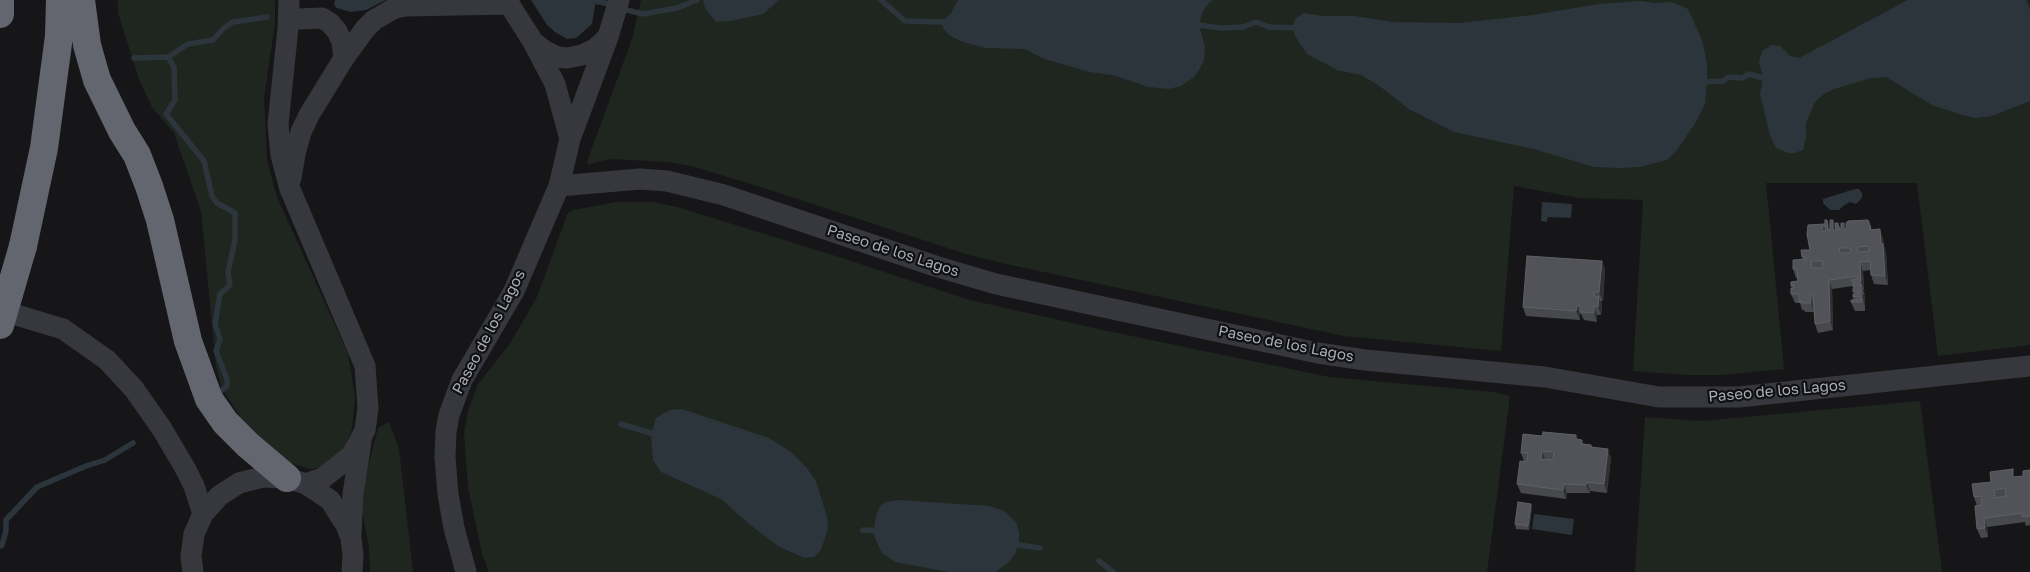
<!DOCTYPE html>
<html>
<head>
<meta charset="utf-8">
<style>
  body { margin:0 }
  canvas { display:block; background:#161618 }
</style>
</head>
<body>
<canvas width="2030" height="572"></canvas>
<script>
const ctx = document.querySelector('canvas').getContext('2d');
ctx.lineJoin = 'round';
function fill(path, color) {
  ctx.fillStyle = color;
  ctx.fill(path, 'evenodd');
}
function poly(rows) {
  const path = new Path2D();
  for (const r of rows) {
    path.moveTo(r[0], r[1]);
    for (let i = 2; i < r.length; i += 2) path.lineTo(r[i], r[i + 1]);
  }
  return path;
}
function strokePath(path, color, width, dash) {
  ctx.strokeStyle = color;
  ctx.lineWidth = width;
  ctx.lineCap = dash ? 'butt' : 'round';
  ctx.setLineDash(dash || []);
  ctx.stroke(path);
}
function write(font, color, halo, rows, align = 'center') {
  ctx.font = font + ' "Golos Text",sans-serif';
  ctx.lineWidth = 4.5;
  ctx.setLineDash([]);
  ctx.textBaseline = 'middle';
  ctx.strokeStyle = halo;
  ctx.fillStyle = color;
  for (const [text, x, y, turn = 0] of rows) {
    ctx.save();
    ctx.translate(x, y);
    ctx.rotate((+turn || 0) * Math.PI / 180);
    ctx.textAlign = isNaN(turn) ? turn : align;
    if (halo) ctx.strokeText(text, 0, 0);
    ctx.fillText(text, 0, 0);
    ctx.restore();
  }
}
fill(poly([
  [118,0,275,0,275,24,264,97,267,160,277,197,348,354,355,397,352,429,348,439,351,443,328,466,311,469,290,463,249,430,221,387,216,365,201,211,174,133,152,107,139,79,118,13],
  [641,0,2030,0,2030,345,1938,356,1917,183,1766,183,1784,369,1721,375,1688,375,1633,371,1643,200,1580,198,1514,186,1501,351,1344,336,1011,265,966,254,767,189,695,167,669,162,611,159,589,164,587,162,632,39],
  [616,202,653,202,677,207,839,257,966,299,1098,329,1329,377,1494,392,1510,396,1487,572,489,572,482,553,468,487,464,434,468,411,478,384,509,345,536,299,568,213,574,210],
  [1920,401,1942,572,1635,572,1645,417,1702,421],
  [389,422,399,449,413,572,370,572,369,546,362,512,365,478,378,428]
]), '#1e261f');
fill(poly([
  [335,0,386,0,366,10,351,12,337,8,334,5],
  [531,0,596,0,592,24,576,38,567,39,555,32,547,25],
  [703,0,779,0,763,14,730,21,716,22,705,8],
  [958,0,1213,0,1208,4,1202,13,1199,25,1205,47,1204,60,1199,70,1194,77,1181,86,1169,89,1149,87,1112,75,1089,72,1042,58,1025,49,986,48,963,42,949,35,943,28,942,22,951,13],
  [1908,0,2026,0,2030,9,2030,101,1992,116,1976,118,1962,115,1932,105,1886,77,1871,78,1834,89,1824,94,1815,102,1806,123,1806,137,1803,150,1794,153,1788,153,1776,148,1770,135,1760,94,1763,78,1759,62,1762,51,1771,45,1780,46,1790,56,1799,58],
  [1640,1,1655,3,1672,2,1688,9,1702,40,1707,63,1707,82,1705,104,1696,122,1677,150,1667,160,1639,167,1621,168,1594,167,1534,149,1454,132,1409,109,1378,85,1361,75,1337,70,1307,54,1295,36,1293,27,1295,19,1304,13,1323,16,1355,16,1392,22,1460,23,1532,15,1599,4],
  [1855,189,1859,189,1862,193,1862,198,1856,204,1850,202,1843,206,1839,210,1830,210,1823,203,1823,199],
  [1542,202,1572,204,1571,218,1548,217,1547,222,1541,221],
  [682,409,769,438,791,452,806,467,816,481,827,517,828,529,821,550,814,557,804,558,778,546,748,523,721,499,661,472,653,460,651,434,656,418,670,410],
  [899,500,989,506,1004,511,1016,522,1019,532,1019,542,1016,552,1009,562,996,572,949,572,895,562,882,553,874,536,874,528,876,516,880,506,886,502],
  [1534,514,1574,519,1572,535,1532,529]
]), '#2c353c');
strokePath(poly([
  [589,0,610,4],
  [881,0,905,21,942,22,950,20],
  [623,9,643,14,677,8,697,0],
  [1194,22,1199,25,1221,28,1243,27,1256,22,1269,27,1301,28],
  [134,58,168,57],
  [1702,82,1723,81,1729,77,1742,78,1749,74,1763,78,1769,76],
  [220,392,227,386,227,379,216,351,220,339,215,324,220,294,230,285,228,272,235,240,235,213,217,203,212,196,204,161,166,114,175,100,174,67,168,57,188,44,213,40,223,29,233,22,267,17],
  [621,424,657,435],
  [863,530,881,531],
  [1012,544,1040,548],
  [0,546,2,545,6,531,6,520,37,487,86,466,105,460,133,443],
  [1099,561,1113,572]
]), '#2c353c', 5.5);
strokePath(poly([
  [289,0,288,28,278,124,281,155,290,189,365,366,368,408,365,430,352,455,323,478,306,484],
  [509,0,509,4,532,40,555,84,570,139],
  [298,19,322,18,330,23,337,31,342,42,344,58],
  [536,44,545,51,557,57,567,58,582,55,595,49,608,37],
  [291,178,295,154,301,132,309,115,344,58,365,29,374,20,395,8,405,6,509,4],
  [559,186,640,179,667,181,724,195,935,266,996,284,1318,353,1365,360,1545,377,1659,397,1739,397,2030,366],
  [0,310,63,329,107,360,134,389,162,429,185,468,194,486,203,514],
  [351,533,353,494,361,442],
  [193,572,191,556,194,534,203,514,219,496,239,483,263,477,287,478,306,484,330,500,346,525,351,538,353,555,352,572],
  [466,572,454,528,448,494,445,457,446,432,449,415,462,380,514,291,559,186,570,139,608,37,619,0]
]), '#37383d', 21);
strokePath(poly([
  [81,0,87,45,97,80,122,131,137,155,149,186,160,220,188,341,209,399,225,422,248,445,287,478],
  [0,14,0,0],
  [23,246,44,148,59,36,60,0]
]), '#63666e', 28);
strokePath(poly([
  [0,325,23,246]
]), '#63666e', 28);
fill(poly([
  [1868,220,1871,229,1883,238,1884,246,1886,253,1888,285,1874,284,1871,275,1871,270,1863,271,1864,290,1863,290,1865,295,1864,295,1865,298,1865,311,1855,311,1851,302,1854,300,1853,297,1854,294,1853,286,1832,289,1833,330,1818,333,1815,324,1814,312,1805,312,1804,310,1802,310,1800,303,1795,303,1791,294,1792,288,1791,286,1798,281,1797,278,1796,278,1793,269,1803,260,1802,257,1810,250,1807,234,1825,224,1830,228,1836,228,1838,223,1841,229,1846,229],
  [1825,226,1825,231,1823,231,1823,227],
  [1602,261,1605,270,1603,301,1601,301,1602,305,1601,315,1597,315,1597,322,1584,320,1581,314,1580,314,1580,320,1526,316,1523,307],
  [1576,435,1577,440,1584,444,1591,445,1592,447,1611,458,1607,493,1590,491,1590,493,1567,493,1566,499,1521,493,1517,484,1527,462,1524,462,1521,453],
  [2030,470,2030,525,2026,526,2025,522,1987,527,1988,537,1981,538,1977,529,1977,506,1974,497,1991,482,2023,476],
  [1531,504,1532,508,1529,530,1516,529,1515,524]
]), '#47494d');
fill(poly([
  [1827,220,1831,229,1831,239,1828,230],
  [1833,220,1836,228,1836,239,1833,230],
  [1880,229,1883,238,1884,246,1886,253,1888,285,1885,276],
  [1602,261,1605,270,1603,301,1599,292],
  [1860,262,1863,271,1864,290,1861,282],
  [1829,280,1832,289,1833,330,1830,321],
  [1861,289,1865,298,1865,306,1862,297],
  [1810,294,1813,303,1814,312,1811,303],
  [1599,297,1602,305,1601,315,1598,307],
  [1577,305,1580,314,1580,320,1576,311],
  [1594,306,1597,315,1597,322,1594,313],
  [1608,449,1611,458,1607,493,1604,484],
  [1542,451,1545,459,1541,459],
  [1587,482,1590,491,1590,493,1586,485],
  [1564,484,1567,493,1566,499,1563,490],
  [1531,504,1532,508,1529,530,1528,526],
  [1984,518,1987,527,1988,537,1985,528]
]), '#2f3033');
const building = poly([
  [1825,220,1827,220,1828,230,1830,230,1830,220,1833,220,1833,230,1836,230,1835,223,1838,223,1838,229,1841,229,1841,223,1844,223,1844,229,1846,229,1846,223,1848,221,1868,220,1871,228,1868,230,1880,229,1881,244,1883,244,1885,276,1871,275,1870,261,1860,262,1861,282,1852,282,1852,279,1858,279,1858,276,1829,280,1830,321,1815,324,1813,294,1810,294,1811,303,1801,303,1801,301,1799,302,1799,294,1791,294,1791,288,1794,288,1794,285,1791,286,1791,282,1798,281,1797,269,1793,269,1793,260,1806,259,1806,257,1802,257,1801,250,1810,250,1807,234,1808,225,1825,224,1825,220],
  [1825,226,1825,231,1823,231,1823,227,1825,226],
  [1869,246,1869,251,1858,252,1858,247,1869,246],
  [1839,248,1850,248,1851,253,1840,253,1839,248],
  [1811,261,1822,261,1823,268,1812,268,1811,261],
  [1527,256,1602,261,1599,292,1594,292,1594,296,1599,297,1598,307,1594,306,1594,313,1581,312,1581,306,1577,305,1576,311,1523,307,1527,256],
  [1853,284,1861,284,1861,287,1853,287,1853,284],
  [1853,289,1861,289,1862,297,1853,297,1853,294,1859,294,1859,292,1853,292,1853,289],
  [1862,299,1862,302,1851,302,1851,300,1862,299],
  [1543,432,1576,435,1576,439,1582,440,1582,444,1591,445,1591,447,1608,449,1604,484,1587,482,1586,485,1564,484,1563,490,1517,484,1520,461,1527,462,1528,453,1521,453,1523,434,1542,436,1543,432],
  [1542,451,1554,452,1553,460,1541,459,1542,451],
  [2013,469,2013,477,2023,476,2023,471,2030,470,2030,516,2023,517,2022,513,1984,518,1985,528,1977,529,1975,506,1982,505,1981,496,1974,497,1972,484,1991,482,1990,472,2013,469],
  [2005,488,2006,496,1995,498,1994,490,2005,488],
  [1518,502,1531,504,1528,526,1515,524,1518,502]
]);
fill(building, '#525359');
strokePath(building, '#5f6168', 1);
write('15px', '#a8adb8', '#111113', [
  ["Paseo de los Lagos",893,251,18],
  ["Paseo de los Lagos",489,332,-62],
  ["Paseo de los Lagos",1286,344,11],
  ["Paseo de los Lagos",1777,391,-5]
]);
</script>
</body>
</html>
